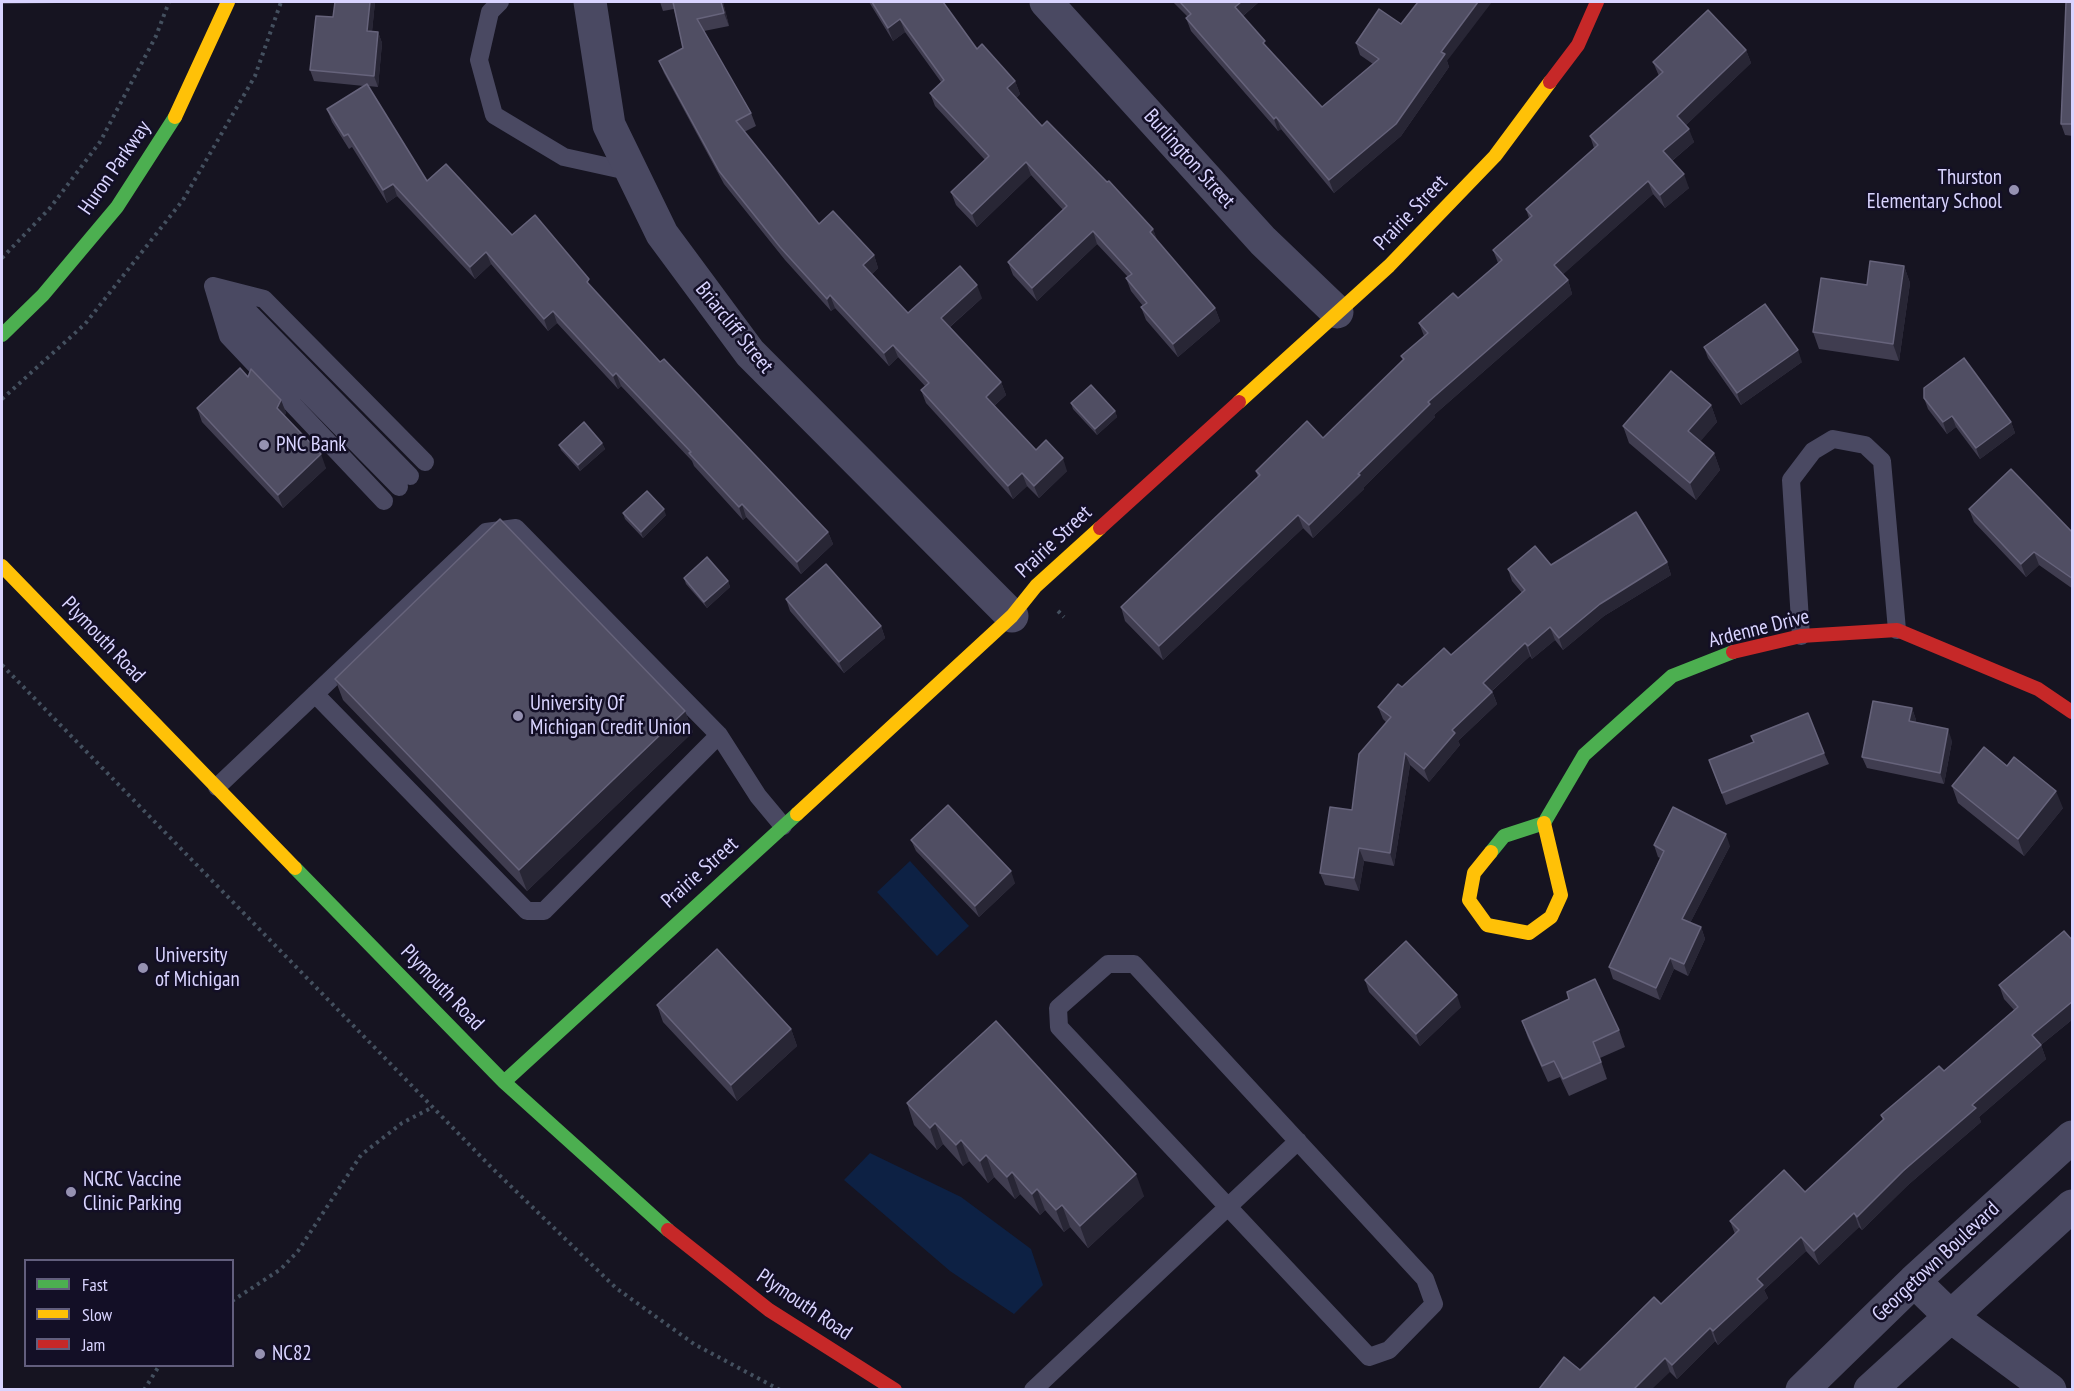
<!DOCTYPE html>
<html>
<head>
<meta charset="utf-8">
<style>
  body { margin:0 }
  #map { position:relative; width:2074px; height:1391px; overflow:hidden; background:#161421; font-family:"PT Sans Narrow",sans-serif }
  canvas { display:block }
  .frame { position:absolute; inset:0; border:3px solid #d9d4ff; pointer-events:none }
  .legend { position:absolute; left:24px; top:1259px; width:210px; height:108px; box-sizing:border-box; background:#130f26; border:2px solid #625e7d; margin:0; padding:8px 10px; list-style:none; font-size:18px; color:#d9d4ff }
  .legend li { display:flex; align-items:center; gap:12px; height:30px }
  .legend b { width:30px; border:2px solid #625e7d }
</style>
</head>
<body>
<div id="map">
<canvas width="2074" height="1391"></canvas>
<div class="frame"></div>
<ul class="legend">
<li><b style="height:8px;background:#4caf50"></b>Fast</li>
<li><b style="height:8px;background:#ffc107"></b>Slow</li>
<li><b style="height:8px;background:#c62828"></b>Jam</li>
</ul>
</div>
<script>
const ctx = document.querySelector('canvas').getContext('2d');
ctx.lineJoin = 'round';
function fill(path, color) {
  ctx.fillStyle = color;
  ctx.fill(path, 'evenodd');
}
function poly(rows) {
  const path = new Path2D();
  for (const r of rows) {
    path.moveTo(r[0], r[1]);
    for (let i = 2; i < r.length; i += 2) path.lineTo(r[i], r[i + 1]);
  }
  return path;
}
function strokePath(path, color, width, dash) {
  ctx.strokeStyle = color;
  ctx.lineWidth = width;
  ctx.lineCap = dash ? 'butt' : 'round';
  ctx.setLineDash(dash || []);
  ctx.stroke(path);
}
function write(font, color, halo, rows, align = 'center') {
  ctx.font = font + ' "PT Sans Narrow",sans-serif';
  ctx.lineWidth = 5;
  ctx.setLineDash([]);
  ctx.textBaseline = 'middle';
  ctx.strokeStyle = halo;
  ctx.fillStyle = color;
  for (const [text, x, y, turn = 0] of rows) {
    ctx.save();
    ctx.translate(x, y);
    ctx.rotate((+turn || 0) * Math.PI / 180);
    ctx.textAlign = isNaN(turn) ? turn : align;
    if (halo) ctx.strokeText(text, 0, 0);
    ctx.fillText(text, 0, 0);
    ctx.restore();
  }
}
fill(poly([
  [910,861,969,926,937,956,877,892],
  [870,1153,961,1197,1031,1249,1043,1285,1014,1314,950,1271,844,1180]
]), '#0d2144');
strokePath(poly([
  [2,258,50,208,100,142,156,36,169,2],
  [2,399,85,324,183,200,255,76,281,2],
  [1058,611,1064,617],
  [2,665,492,1168,616,1288,694,1344,780,1390],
  [232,1301,281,1269,298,1251,361,1155,402,1123,433,1107],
  [144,1390,159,1366]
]), '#44505f', 4, [3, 4.5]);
strokePath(poly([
  [500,2,490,12,479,60,494,115,564,157,632,172],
  [213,286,264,299,425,462],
  [213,286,228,336,384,501],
  [222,292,249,312,410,476],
  [223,301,238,323,399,487],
  [1801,636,1791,480,1813,451,1833,439,1865,445,1882,461,1897,630],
  [315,694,527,911,544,911,719,735],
  [217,787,486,532,516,528,719,735,758,796,783,826],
  [1108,964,1134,964,1425,1279,1434,1304,1389,1350,1369,1357,1059,1027,1058,1008,1108,964],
  [1033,1390,1298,1141]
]), '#4a4962', 18);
strokePath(poly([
  [590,2,609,125,662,234,750,353,1012,616],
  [1046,2,1263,241,1337,312],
  [1914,1281,1950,1316,2050,1390],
  [1802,1390,1914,1281,2072,1137],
  [1870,1390,2072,1206]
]), '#4a4962', 33);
strokePath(poly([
  [2,335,43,295,117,207,175,117],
  [1491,852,1504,836,1544,823,1584,755,1672,676,1733,652],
  [295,868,504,1082,668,1230],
  [504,1082,797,814]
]), '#4caf50', 14);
strokePath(poly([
  [175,117,228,2],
  [1239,402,1389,266,1495,156,1550,82],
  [2,566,295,868],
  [797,814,1012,616,1036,586,1100,528],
  [1491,852,1474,873,1469,900,1487,925,1529,933,1551,917,1561,895,1544,823]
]), '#ffc107', 14);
strokePath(poly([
  [1550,82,1578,45,1597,2],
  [1100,528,1239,402],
  [1733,652,1801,636,1897,630,2038,689,2072,712],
  [668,1230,769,1310,895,1390]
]), '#c62828', 14);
fill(poly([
  [2,2,113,2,2,4],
  [335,2,375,2,372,31,378,32,382,43,378,87,368,86,427,181,512,235,592,288,660,362,828,532,833,544,801,574,746,517,743,520,694,466,692,461,621,386,618,389,557,323,548,331,491,264,475,279,397,196,387,203,352,147,349,149,332,122,327,109,364,86,314,81,310,70,333,17],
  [660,2,723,2,729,26,704,31,751,113,756,126,744,132,819,224,874,255,878,268,872,274,908,313,982,298,950,327,1001,382,1006,395,994,406,1036,450,1067,471,1039,498,1027,486,1013,499,926,403,921,390,925,386,898,357,889,366,835,308,831,311,785,260,724,184,664,73,659,61,683,48,674,9,663,11],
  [869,2,943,2,977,49,1015,81,1020,94,1016,98,1042,126,1107,182,1153,229,1157,241,1215,308,1220,321,1178,357,1146,320,1141,307,1143,306,1131,291,1126,278,1128,277,1097,244,1037,301,1013,275,1008,262,1063,210,1031,175,977,227,956,205,951,192,985,160,935,106,930,93,941,82,905,32,893,41],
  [1173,2,1259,2,1243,16,1267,47,1322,107,1373,64,1360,55,1356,43,1447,61,1449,67,1401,136,1334,193,1281,129,1278,131,1191,31,1186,18,1188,17],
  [2073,2,2073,136,2065,135,2061,124],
  [1746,50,1751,63,1686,125,1694,142,1672,161,1689,188,1665,208,1653,194,1562,275,1568,280,1572,294,1434,415,1435,417,1364,487,1364,489,1313,538,1303,528,1163,660,1125,621,1121,607,1258,477,1256,471,1323,438,1403,360,1401,356,1424,336,1419,323,1458,298,1498,263,1493,250,1529,218,1526,209,1594,148,1590,136,1659,76,1653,62],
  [1904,266,1910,283,1899,361,1819,349,1813,332,1867,285],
  [1704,347,1802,362,1741,405,1708,358],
  [248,377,281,400,286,413,284,416,326,468,283,508,202,422,197,408],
  [1924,398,2011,422,2015,433,1980,459,1956,427,1947,434,1928,409],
  [1071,403,1115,411,1117,417,1097,435,1073,409],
  [1711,405,1717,422,1700,441,1714,453,1720,470,1696,500,1629,443,1623,426],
  [602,443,605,449,580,471,561,450,559,445],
  [1969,509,2073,533,2073,589,2039,565,2026,577,1974,522],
  [623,513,666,515,643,538,625,519],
  [1667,562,1671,575,1604,616,1563,650,1555,640,1532,659,1530,656,1492,691,1497,704,1458,741,1460,745,1429,782,1410,765,1394,866,1364,861,1359,891,1325,885,1320,873,1352,810,1386,722,1383,719,1378,707,1402,687,1451,655,1522,593,1512,581,1508,569,1551,565],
  [684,578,728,581,730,587,707,608,686,584],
  [786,599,881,626,885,638,844,673,790,611],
  [335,679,685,711,693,732,527,891,343,700],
  [1912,708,1916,720,1915,722,1952,741,1944,784,1867,768,1862,757],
  [1824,753,1829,764,1726,805,1709,760],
  [1952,786,2063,808,2024,856,1958,803],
  [911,840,1015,883,979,917,916,851],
  [1654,845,1730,846,1690,923,1701,927,1705,939,1688,976,1674,969,1660,1000,1613,979,1609,967,1660,858,1658,857],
  [2073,941,2073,1019,2041,1045,2046,1059,1979,1117,1981,1122,1908,1185,1862,1230,1859,1227,1819,1265,1806,1251,1764,1290,1768,1298,1718,1345,1715,1341,1677,1379,1670,1372,1580,1370,1661,1304,1735,1234,1730,1221,1805,1192,1883,1120,1881,1115,1944,1071,2014,1010,2004,999,1999,985],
  [1365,980,1461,1007,1420,1046,1369,992],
  [657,1005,791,1029,797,1046,737,1101,663,1022],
  [1522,1021,1619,1030,1625,1047,1600,1058,1607,1079,1569,1096,1560,1077,1548,1082,1528,1038],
  [907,1103,1144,1196,1088,1248,1070,1227,1064,1232,1045,1210,1040,1215,1020,1194,1015,1199,994,1177,988,1183,969,1161,963,1166,943,1144,937,1150,914,1125]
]), '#403d50');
fill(poly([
  [370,2,375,2,371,42,367,31],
  [721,2,723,2,729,26,724,13],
  [1241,2,1259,2,1239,19,1235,7],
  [1478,2,1492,2,1447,61,1449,67,1401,136,1334,193,1329,180,1441,52],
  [900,19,905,32,893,41,888,28],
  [378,32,382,43,378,87,374,76],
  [1746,50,1751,63,1682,129,1677,116],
  [1015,81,1020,94,1012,101,1007,88],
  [1276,117,1281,129,1278,131,1274,119],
  [1689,129,1694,142,1668,164,1663,151],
  [1026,162,1031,175,977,227,972,214],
  [1684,174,1689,188,1665,208,1660,195],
  [1648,181,1653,194,1559,278,1554,265],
  [393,184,397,196,387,203,383,190],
  [1153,229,1158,242,1150,232],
  [1093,231,1097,244,1037,301,1032,288],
  [486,252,491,264,475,279,470,267],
  [874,255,878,268,868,278,863,265],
  [1904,266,1910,283,1899,361,1893,344],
  [1568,280,1572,294,1434,415,1435,417,1364,487,1364,489,1313,538,1309,525,1428,402],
  [977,285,982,298,946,330,941,318],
  [830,295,835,308,831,311,827,299],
  [1215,308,1220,321,1178,357,1173,344],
  [553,311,557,323,548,331,544,319],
  [893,345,898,357,889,366,884,353],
  [1798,350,1802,362,1741,405,1737,393],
  [616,373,621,386,618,389,613,376],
  [1001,382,1006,395,990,409,986,397],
  [281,400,286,413,282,422,277,408],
  [1711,405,1717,422,1695,448,1688,431],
  [1115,411,1117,417,1097,435,1095,429],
  [1952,416,1956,427,1947,434,1943,422],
  [2011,422,2015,433,1980,459,1976,448],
  [602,443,605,449,580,471,578,465],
  [1714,453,1720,470,1696,500,1690,483],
  [321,454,326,468,283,508,278,495],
  [1063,458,1067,471,1039,498,1034,486],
  [1022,473,1027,486,1013,499,1008,486],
  [742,504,746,517,743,520,739,507],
  [664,509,666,515,643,538,641,532],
  [1298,515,1303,528,1163,660,1159,646],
  [828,532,833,544,801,574,797,562],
  [2034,552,2039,565,2026,577,2021,564],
  [1667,562,1671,575,1604,616,1563,650,1559,638,1600,604],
  [728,581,730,587,707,608,704,602],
  [881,626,885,638,844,673,839,662],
  [1550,627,1555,640,1532,659,1528,646],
  [1525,643,1530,656,1487,695,1483,683],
  [1492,692,1497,704,1458,741,1460,745,1429,782,1424,769,1452,730],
  [1912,708,1916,720,1913,733,1909,721],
  [685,711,693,732,527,891,519,870],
  [1948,729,1952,741,1944,784,1940,773],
  [1405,753,1410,765,1394,866,1390,853],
  [2056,791,2063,808,2024,856,2018,839],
  [1726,834,1730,846,1686,931,1682,919],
  [1359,848,1364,861,1359,891,1354,878],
  [1011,871,1015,883,979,917,975,906],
  [1701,927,1705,939,1688,976,1684,964],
  [1670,958,1674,969,1660,1000,1656,988],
  [1457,995,1461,1007,1420,1046,1416,1034],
  [2073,1001,2073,1019,2037,1048,2032,1035],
  [791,1029,797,1046,737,1101,731,1085],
  [2041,1045,2046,1059,1979,1117,1981,1122,1908,1185,1862,1230,1857,1217,1972,1105],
  [935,1123,943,1144,937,1150,930,1128],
  [961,1140,969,1161,963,1166,956,1145],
  [986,1155,994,1177,988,1183,980,1161],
  [1012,1172,1020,1194,1015,1199,1007,1177],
  [1136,1174,1144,1196,1088,1248,1080,1226],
  [1037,1189,1045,1210,1040,1215,1032,1194],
  [1062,1205,1070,1227,1064,1232,1056,1210],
  [1854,1213,1859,1227,1819,1265,1814,1251],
  [1801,1237,1806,1251,1764,1290,1768,1298,1718,1345,1713,1331,1757,1279],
  [1710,1328,1715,1341,1677,1379,1672,1365],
  [1665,1358,1670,1372,1652,1389,1634,1389]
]), '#282635');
const building = poly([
  [335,2,370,2,367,31,378,32,374,76,310,70,316,16,333,17,335,2],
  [673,2,721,2,724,13,697,19,751,113,736,121,819,224,833,211,874,255,863,265,908,313,960,266,977,285,941,318,1001,382,986,397,1036,450,1046,440,1063,458,1034,486,1022,473,1008,486,921,390,929,383,893,345,884,353,830,295,827,299,780,247,719,171,659,61,683,48,673,2],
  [872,2,943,2,977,49,982,44,1015,81,1007,88,1042,126,1047,121,1107,182,1109,181,1153,229,1150,232,1215,308,1173,344,1141,307,1147,303,1126,278,1132,274,1093,231,1032,288,1008,262,1067,206,1026,162,972,214,951,192,989,156,930,93,944,80,900,19,888,28,872,2],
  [1180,2,1241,2,1235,7,1265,41,1263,43,1322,107,1379,59,1356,43,1379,9,1401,24,1418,2,1478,2,1441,52,1445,54,1396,124,1329,180,1276,117,1274,119,1186,18,1191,14,1180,2],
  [2066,2,2073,2,2073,124,2061,124,2066,2],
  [1708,10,1746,50,1677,116,1689,129,1663,151,1684,174,1660,195,1648,181,1554,265,1568,280,1428,402,1430,404,1358,474,1360,475,1309,525,1298,515,1159,646,1121,607,1260,475,1256,471,1307,421,1323,438,1404,359,1401,356,1428,333,1419,323,1453,293,1458,298,1502,260,1493,250,1532,216,1526,209,1598,145,1590,136,1663,72,1653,62,1708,10],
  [367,84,427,181,446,164,512,235,535,215,589,279,587,282,660,362,664,359,828,532,797,562,742,504,739,507,689,453,691,452,616,373,613,376,553,311,544,319,486,252,470,267,393,184,383,190,348,134,344,136,327,109,367,84],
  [1870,261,1904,266,1893,344,1813,332,1821,278,1867,285,1870,261],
  [1765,304,1798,350,1737,393,1704,347,1765,304],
  [1964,358,2011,422,1976,448,1952,416,1943,422,1924,398,1924,388,1964,358],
  [240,368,248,377,251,369,281,400,277,408,321,454,278,495,197,408,240,368],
  [1671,371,1711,405,1688,431,1714,453,1690,483,1623,426,1671,371],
  [1091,385,1115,411,1095,429,1071,403,1091,385],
  [584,422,602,443,578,465,559,445,584,422],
  [2011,469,2073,533,2073,579,2034,552,2021,564,1969,509,2011,469],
  [647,491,664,509,641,532,623,513,647,491],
  [1636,512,1667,562,1600,604,1559,638,1550,627,1528,646,1525,643,1483,683,1492,692,1452,730,1455,733,1424,769,1405,753,1390,853,1359,848,1354,878,1320,873,1330,807,1352,810,1359,754,1391,717,1378,707,1398,684,1402,687,1444,648,1451,655,1525,590,1508,569,1535,546,1551,565,1636,512],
  [500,519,685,711,519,870,335,679,500,519],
  [707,557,728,581,704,602,684,578,707,557],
  [826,564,881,626,839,662,786,599,826,564],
  [1873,701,1912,708,1909,721,1948,729,1940,773,1862,757,1873,701],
  [1808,713,1824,753,1722,793,1709,760,1754,742,1751,736,1808,713],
  [1984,747,2007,766,2014,757,2056,791,2018,839,1952,786,1984,747],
  [948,805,1011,871,975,906,911,840,948,805],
  [1673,807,1726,834,1682,919,1701,927,1684,964,1670,958,1656,988,1609,967,1664,851,1654,845,1673,807],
  [2064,931,2073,941,2073,1001,2032,1035,2041,1045,1972,1105,1976,1108,1903,1171,1857,1217,1854,1213,1814,1251,1801,1237,1757,1279,1763,1285,1713,1331,1710,1328,1672,1365,1665,1358,1634,1389,1539,1389,1564,1357,1580,1370,1654,1297,1661,1304,1739,1230,1730,1221,1784,1170,1805,1192,1884,1119,1881,1115,1939,1066,1944,1071,2018,1007,1999,985,2064,931],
  [1406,941,1457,995,1416,1034,1365,980,1406,941],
  [717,949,791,1029,731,1085,657,1005,717,949],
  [1595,979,1619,1030,1593,1042,1601,1062,1563,1079,1554,1061,1542,1066,1522,1021,1569,999,1567,992,1595,979],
  [996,1021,1136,1174,1080,1226,1062,1205,1056,1210,1037,1189,1032,1194,1012,1172,1007,1177,986,1155,980,1161,961,1140,956,1145,935,1123,930,1128,907,1103,996,1021]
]);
fill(building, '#504e63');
strokePath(building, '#66637b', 1.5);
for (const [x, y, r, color] of [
  [2014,190,6,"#9591b1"],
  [264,445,6,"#9591b1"],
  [518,716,6,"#9591b1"],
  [143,968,6,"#9591b1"],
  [71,1192,6,"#9591b1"],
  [260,1354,6,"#9591b1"]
]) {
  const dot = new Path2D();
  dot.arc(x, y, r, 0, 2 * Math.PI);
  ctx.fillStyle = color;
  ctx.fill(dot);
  strokePath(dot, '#130f26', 2);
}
write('21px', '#d9d4ff', '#130f26', [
  ["Burlington Street",1189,159,48],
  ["Huron Parkway",115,168,-55],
  ["Prairie Street",1411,213,-46],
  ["Briarcliff Street",734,328,51],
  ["Prairie Street",1054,542,-43],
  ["Ardenne Drive",1759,629,-14],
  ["Plymouth Road",103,640,46],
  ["Prairie Street",700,873,-42],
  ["Plymouth Road",442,988,46],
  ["Georgetown Boulevard",1936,1262,-43],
  ["Plymouth Road",804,1305,34]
]);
write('21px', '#d9d4ff', '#130f26', [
  ["Thurston",2002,178,"right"],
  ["Elementary School",2002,202,"right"],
  ["PNC Bank",276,445],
  ["University Of",530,704],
  ["Michigan Credit Union",530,728],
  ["University",155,956],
  ["of Michigan",155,980],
  ["NCRC Vaccine",83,1180],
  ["Clinic Parking",83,1204],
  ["NC82",272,1354]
], 'left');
</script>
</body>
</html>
